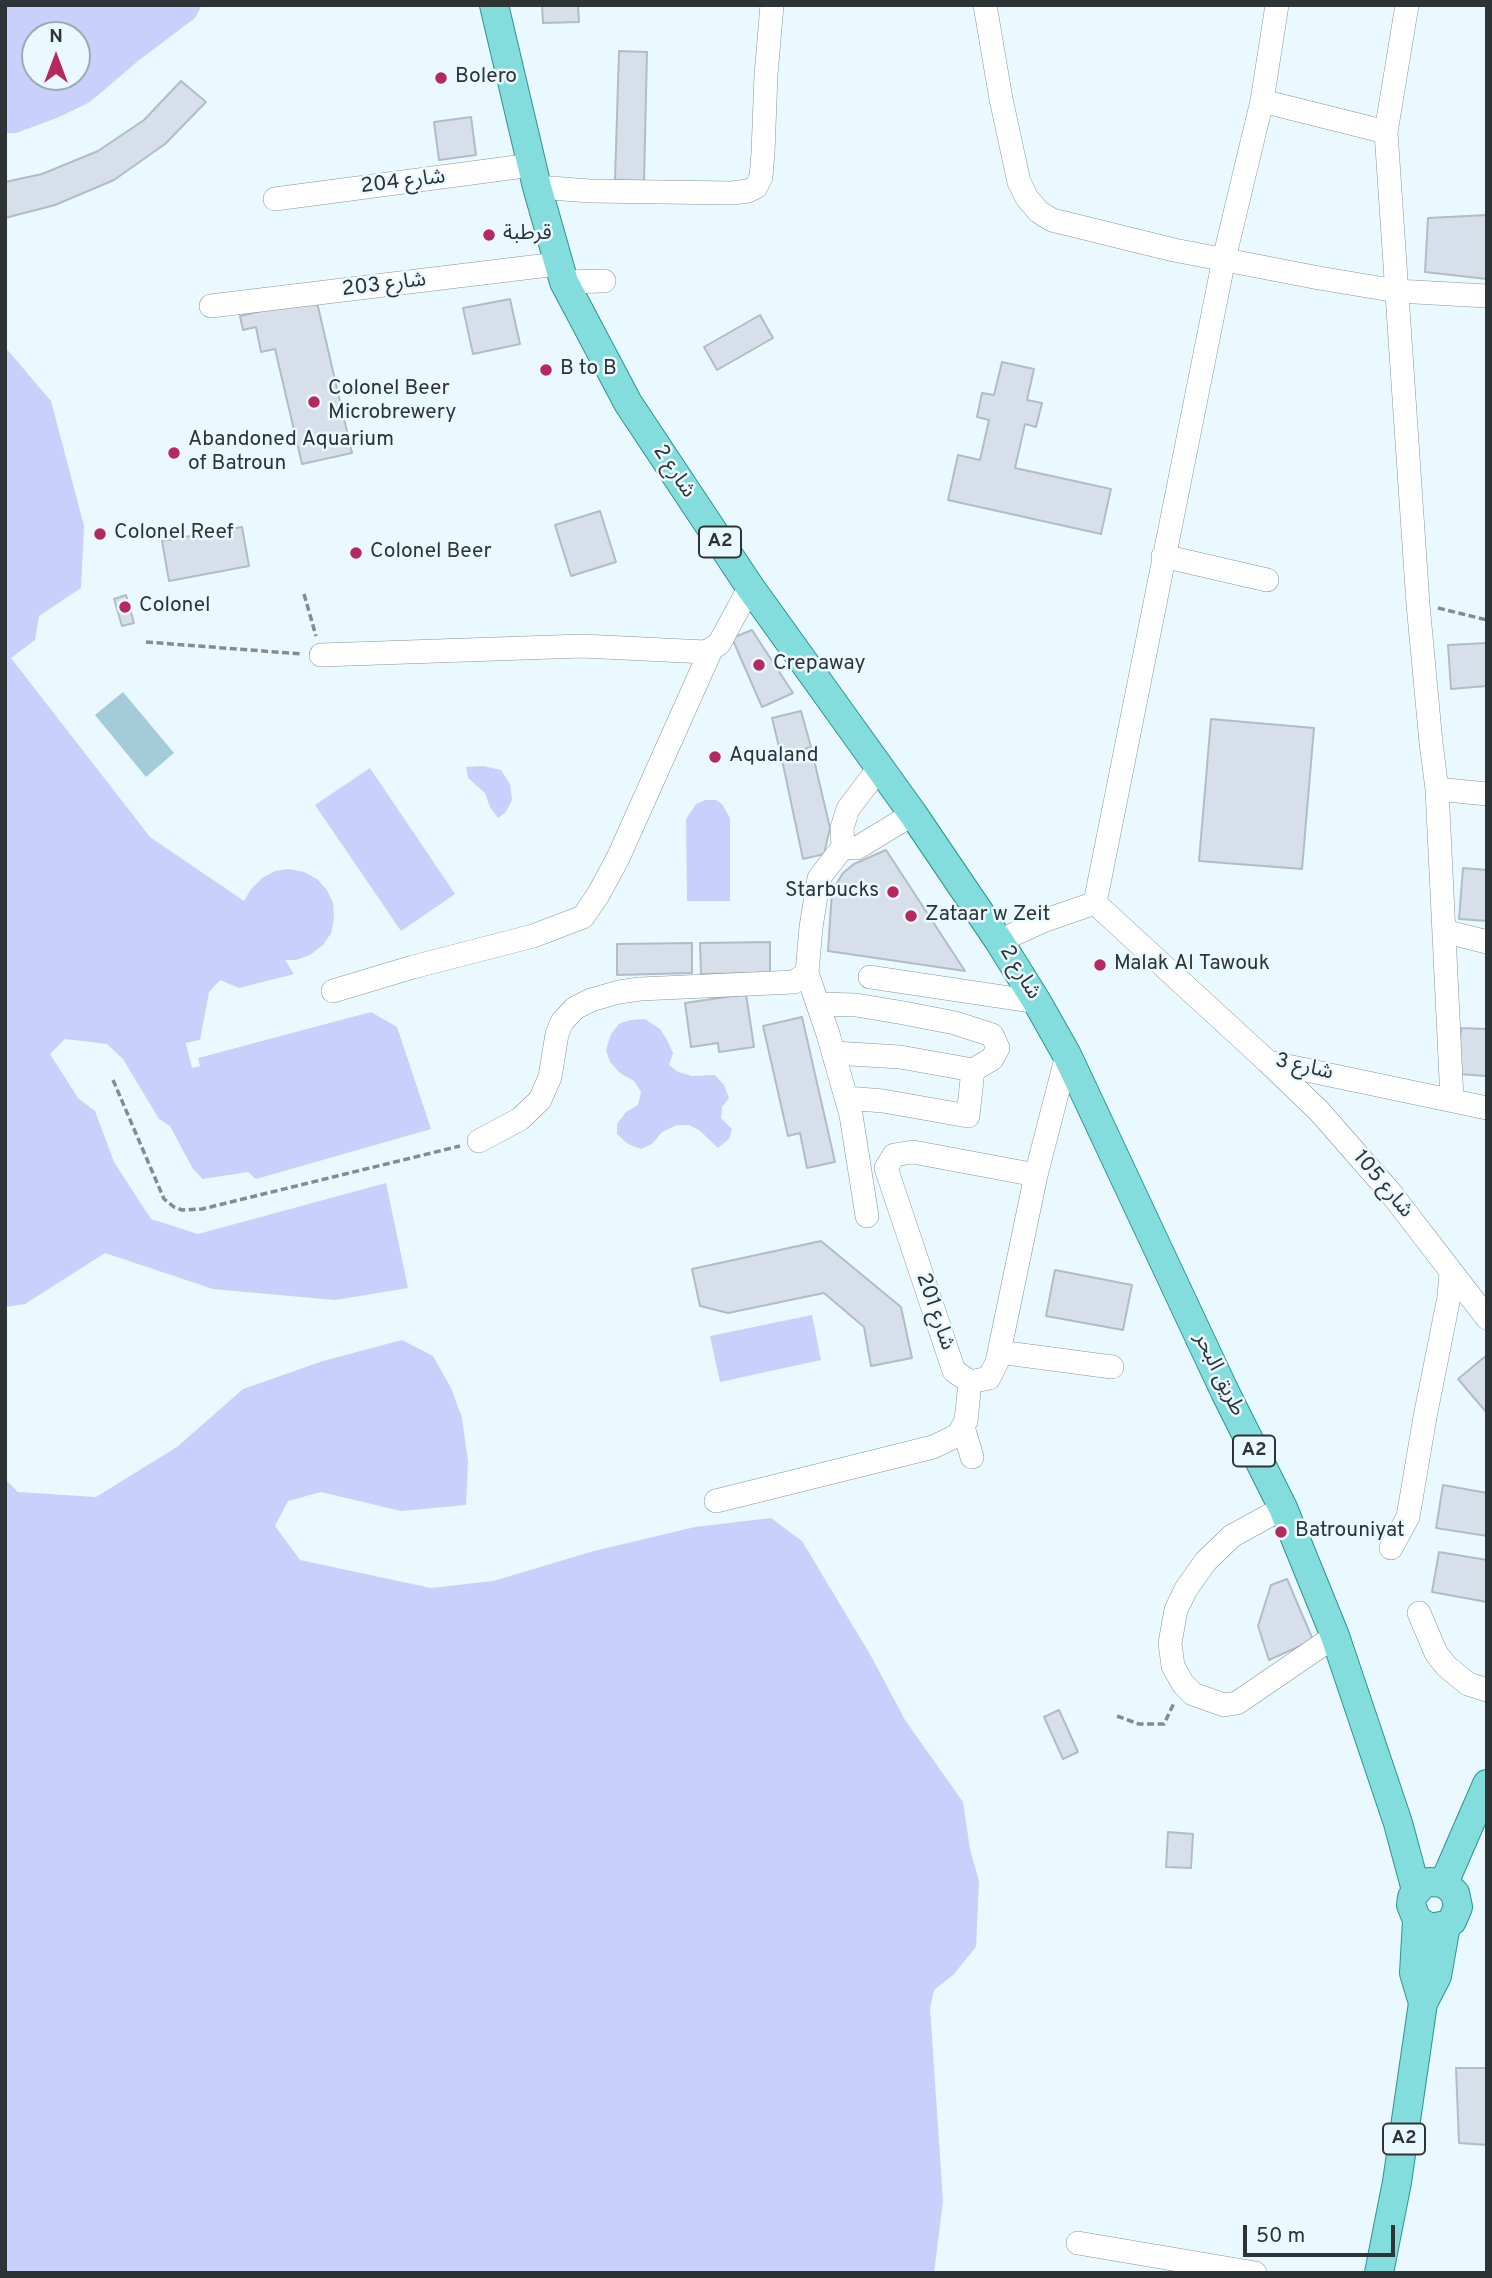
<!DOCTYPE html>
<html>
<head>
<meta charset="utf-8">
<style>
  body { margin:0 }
  #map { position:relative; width:1492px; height:2278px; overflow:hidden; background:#eaf9ff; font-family:Overpass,sans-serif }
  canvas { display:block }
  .frame { position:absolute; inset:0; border:7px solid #2e3436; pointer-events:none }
  .north { position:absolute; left:21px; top:21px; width:70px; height:70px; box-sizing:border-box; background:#eaf9ff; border:2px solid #9faaaf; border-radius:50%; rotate:0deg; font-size:19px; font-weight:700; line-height:28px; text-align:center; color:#2e3436 }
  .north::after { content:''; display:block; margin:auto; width:24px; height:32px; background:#b6295f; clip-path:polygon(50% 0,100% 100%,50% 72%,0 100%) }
  .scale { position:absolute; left:1243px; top:2225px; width:152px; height:32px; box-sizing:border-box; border:4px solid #2e3436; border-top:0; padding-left:9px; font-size:21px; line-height:24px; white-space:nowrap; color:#2e3436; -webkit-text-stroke:5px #eaf9ff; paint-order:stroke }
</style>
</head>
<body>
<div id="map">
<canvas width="1492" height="2278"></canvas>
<div class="frame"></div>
<div class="north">N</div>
<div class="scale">50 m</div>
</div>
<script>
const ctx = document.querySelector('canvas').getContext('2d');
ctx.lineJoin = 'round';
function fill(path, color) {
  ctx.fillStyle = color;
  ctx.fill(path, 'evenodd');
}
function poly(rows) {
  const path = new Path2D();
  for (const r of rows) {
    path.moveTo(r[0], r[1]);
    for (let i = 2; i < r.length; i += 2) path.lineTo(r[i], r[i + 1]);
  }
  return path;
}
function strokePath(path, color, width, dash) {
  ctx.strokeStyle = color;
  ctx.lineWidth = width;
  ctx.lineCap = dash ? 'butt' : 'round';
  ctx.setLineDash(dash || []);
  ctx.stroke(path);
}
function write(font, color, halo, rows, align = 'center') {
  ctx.font = font + ' Overpass,"Noto Sans Arabic",sans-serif';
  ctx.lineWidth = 5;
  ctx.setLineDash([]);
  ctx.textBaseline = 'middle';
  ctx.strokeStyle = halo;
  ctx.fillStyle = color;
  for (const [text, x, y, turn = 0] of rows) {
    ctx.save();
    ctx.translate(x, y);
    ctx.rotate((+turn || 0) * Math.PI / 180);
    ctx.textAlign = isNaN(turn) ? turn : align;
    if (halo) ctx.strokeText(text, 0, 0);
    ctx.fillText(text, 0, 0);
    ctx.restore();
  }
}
fill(poly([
  [123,692,174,753,146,777,95,715]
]), '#a3cbd9');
fill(poly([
  [5,5,202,5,195,18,138,61,90,102,57,118,16,133,5,133],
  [77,35,77,77,35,77,35,35],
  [5,347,51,401,84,526,81,588,39,616,35,640,11,658,150,837,244,901,251,889,262,878,275,871,289,869,304,872,317,879,327,890,333,903,334,918,331,933,323,945,310,955,296,960,285,960,294,974,239,988,220,980,209,992,200,1040,186,1044,192,1067,199,1066,197,1058,371,1012,397,1027,431,1129,256,1179,248,1172,203,1179,193,1169,170,1126,159,1119,123,1059,107,1044,65,1039,50,1054,78,1098,95,1111,114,1162,151,1219,198,1234,386,1183,408,1288,335,1300,213,1289,105,1253,25,1304,5,1307],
  [483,766,501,770,510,784,512,800,506,812,498,818,490,807,485,793,468,778,466,767],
  [370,768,455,894,401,931,315,805],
  [705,800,716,800,722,804,730,818,730,901,687,901,686,819,696,804],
  [645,1019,660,1029,667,1040,673,1053,669,1065,678,1072,692,1076,715,1075,724,1085,729,1098,722,1107,721,1118,732,1129,729,1139,718,1148,699,1130,689,1125,677,1125,662,1132,652,1144,641,1149,628,1144,617,1134,617,1124,626,1112,638,1105,641,1092,634,1081,620,1073,610,1062,606,1050,611,1034,619,1024,630,1020],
  [812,1315,821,1360,720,1382,710,1336],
  [402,1340,433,1356,451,1388,462,1418,468,1461,466,1505,401,1511,321,1492,288,1501,275,1526,300,1560,431,1588,493,1581,594,1551,695,1527,771,1518,802,1541,871,1656,905,1720,963,1802,970,1849,979,1881,976,1947,953,1975,934,1990,930,2008,943,2201,934,2273,5,2273,5,1479,18,1492,96,1497,177,1447,243,1389,323,1361]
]), '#c9d0fc');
fill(poly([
  [327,1020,328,1023,198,1058,200,1066,192,1068,186,1043,204,1039,201,1043,190,1046,195,1063,194,1058,196,1055]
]), '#eaf9ff');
const building = poly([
  [542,5,578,5,579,22,543,23,542,5],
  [619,51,647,52,644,182,615,180,619,51],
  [181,81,206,102,165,144,114,180,55,205,5,218,5,182,42,174,98,151,144,120,181,81],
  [471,117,476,155,439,160,434,122,471,117],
  [1487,215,1487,279,1425,272,1428,218,1487,215],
  [316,298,352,453,302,464,275,349,261,352,256,327,243,330,240,316,316,298],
  [510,299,520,344,473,354,463,308,510,299],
  [760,315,773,338,717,370,704,347,760,315],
  [1002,362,1034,369,1027,400,1042,403,1036,427,1025,424,1015,468,1111,489,1101,534,948,500,958,455,980,460,989,420,977,417,982,393,994,395,1002,362],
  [600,511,616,562,571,576,555,525,600,511],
  [242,527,249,566,169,581,162,541,242,527],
  [126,595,134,623,122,626,114,599,126,595],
  [752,630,793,693,762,707,732,638,752,630],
  [1487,643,1487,686,1451,689,1448,645,1487,643],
  [801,711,811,747,781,755,772,718,801,711],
  [1211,719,1314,728,1302,869,1199,861,1211,719],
  [811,747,830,828,824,854,803,859,781,755,811,747],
  [886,850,965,971,828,951,832,891,843,873,854,864,886,850],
  [1463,868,1487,870,1487,921,1459,919,1463,868],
  [770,942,770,973,701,974,700,943,770,942],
  [692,943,692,973,617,975,617,944,692,943],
  [746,994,754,1047,719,1052,718,1043,691,1047,685,1003,746,994],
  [802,1017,835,1162,807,1168,800,1133,788,1136,763,1026,802,1017],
  [1461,1028,1487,1029,1487,1076,1458,1074,1461,1028],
  [821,1241,901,1307,912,1358,871,1366,864,1327,824,1293,728,1313,700,1306,692,1269,821,1241],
  [1055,1270,1132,1285,1123,1330,1046,1316,1055,1270],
  [1487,1355,1487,1413,1458,1379,1487,1355],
  [1443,1485,1487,1493,1487,1536,1436,1528,1443,1485],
  [1439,1552,1487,1560,1487,1602,1432,1592,1439,1552],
  [1287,1579,1313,1640,1269,1660,1258,1626,1271,1585,1287,1579],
  [1059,1710,1078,1752,1063,1759,1044,1717,1059,1710],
  [1168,1832,1193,1834,1191,1868,1166,1867,1168,1832],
  [1456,2068,1487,2068,1487,2145,1459,2143,1456,2068]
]);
fill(building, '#d6dfea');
strokePath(building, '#b2bcc6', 2);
const minor = poly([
  [985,5,1001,99,1019,182,1027,198,1039,212,1052,220,1174,250,1319,278,1397,291,1487,296],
  [1407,5,1386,132,1418,604,1431,743,1437,789,1452,1100],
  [1262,101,1386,132],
  [537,187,590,191,732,193,748,191,756,187,761,177,763,153,766,75,772,5],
  [275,199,532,165],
  [564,282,604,281],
  [211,306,557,264],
  [1163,556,1267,580],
  [321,655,582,646,706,652,719,644,750,587],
  [1437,789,1487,794],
  [843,847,857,848,913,814],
  [1095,903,1224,259,1262,101,1277,5],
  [1095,903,1268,1062,1487,1108],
  [1444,931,1487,942],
  [999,941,1043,921,1095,903],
  [807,973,828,1034,851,1115,867,1216],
  [870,977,1037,1002],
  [333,991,413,967,533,936,583,917,598,895,618,858,711,650],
  [818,1004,856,1005,904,1013,955,1023,992,1035,998,1048,992,1059,973,1070],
  [834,1053,900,1057,973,1070,968,1116,883,1101,847,1098],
  [1268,1062,1319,1111,1390,1192,1487,1318],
  [479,1141,520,1119,540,1100,550,1077,557,1034,562,1022,575,1008,591,1000,619,992,640,989,794,982,807,973,811,927,819,878,843,847,842,828,848,809,879,768],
  [1036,1175,913,1152,894,1155,886,1168,954,1371,970,1382,989,1378,997,1362,1036,1175,1067,1055],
  [999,1352,1112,1367],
  [963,1427,972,1457],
  [716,1501,933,1447,958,1435,966,1421,970,1382],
  [1283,1508,1232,1536,1206,1561,1186,1589,1176,1610,1170,1643,1173,1666,1183,1684,1193,1694,1224,1705,1237,1703,1335,1636],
  [1391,1548,1408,1517,1425,1417,1449,1297,1451,1272],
  [1419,1613,1436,1653,1446,1666,1468,1684,1487,1690],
  [1078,2243,1255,2273]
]);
const major = poly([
  [494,5,537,187,564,282,628,403,750,587,913,814,999,941,1037,1002,1067,1055,1225,1392,1283,1508,1335,1636,1398,1823,1416,1890],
  [1444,1883,1487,1784],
  [1417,1920,1430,1928,1446,1925,1452,1921,1458,1907,1455,1893,1444,1883,1429,1882,1422,1885,1412,1897,1411,1905,1417,1920,1414,1973,1423,2003],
  [1379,2273,1397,2182,1423,2003,1437,1976,1446,1925]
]);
strokePath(minor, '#87959a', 24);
strokePath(major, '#2f9392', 30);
strokePath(poly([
  [304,594,316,636],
  [1438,608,1487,620],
  [146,642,302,654],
  [113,1080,164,1199,174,1207,182,1210,202,1209,460,1146],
  [1117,1716,1139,1724,1164,1724,1174,1703]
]), '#838d91', 3.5, [7, 3.5]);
strokePath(minor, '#fff', 23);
strokePath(major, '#82dddc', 28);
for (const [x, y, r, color] of [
  [441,78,7,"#b6295f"],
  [489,235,7,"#b6295f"],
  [546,370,7,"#b6295f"],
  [314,402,7,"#b6295f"],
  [174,453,7,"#b6295f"],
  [100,534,7,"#b6295f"],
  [356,553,7,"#b6295f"],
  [125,607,7,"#b6295f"],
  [759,665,7,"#b6295f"],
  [715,757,7,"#b6295f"],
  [893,892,7,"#b6295f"],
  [911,916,7,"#b6295f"],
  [1100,965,7,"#b6295f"],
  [1281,1532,7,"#b6295f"]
]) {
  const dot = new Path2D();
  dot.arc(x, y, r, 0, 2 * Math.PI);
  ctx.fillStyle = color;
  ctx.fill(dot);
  strokePath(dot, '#eaf9ff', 2.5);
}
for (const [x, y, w] of [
  [720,542,42],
  [1254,1451,42],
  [1404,2139,42]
]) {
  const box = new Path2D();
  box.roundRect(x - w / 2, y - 15.5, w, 31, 5);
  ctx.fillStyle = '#eaf9ff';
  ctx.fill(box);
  strokePath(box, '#2e3436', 2);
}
write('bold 19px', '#2e3436', null, [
  ["A2",720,542],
  ["A2",1254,1451],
  ["A2",1404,2139]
]);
write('21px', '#2e3436', '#eaf9ff', [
  ["Bolero",455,78],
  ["قرطبة",503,235],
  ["B to B",560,370],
  ["Colonel Beer",328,390],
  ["Microbrewery",328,414],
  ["Abandoned Aquarium",188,441],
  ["of Batroun",188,465],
  ["Colonel Reef",114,534],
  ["Colonel Beer",370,553],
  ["Colonel",139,607],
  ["Crepaway",773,665],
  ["Aqualand",729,757],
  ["Starbucks",879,892,"right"],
  ["Zataar w Zeit",925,916],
  ["Malak Al Tawouk",1114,965],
  ["Batrouniyat",1295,1532]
], 'left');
write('21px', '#2e3436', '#eaf9ff', [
  ["شارع 204",403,183,-7],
  ["شارع 203",384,286,-7],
  ["شارع 2",673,472,56],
  ["شارع 2",1019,973,58],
  ["شارع 3",1304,1068,13],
  ["شارع 105",1382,1185,50],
  ["شارع 201",934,1312,71],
  ["طريق البحر",1218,1375,64]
]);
</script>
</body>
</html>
